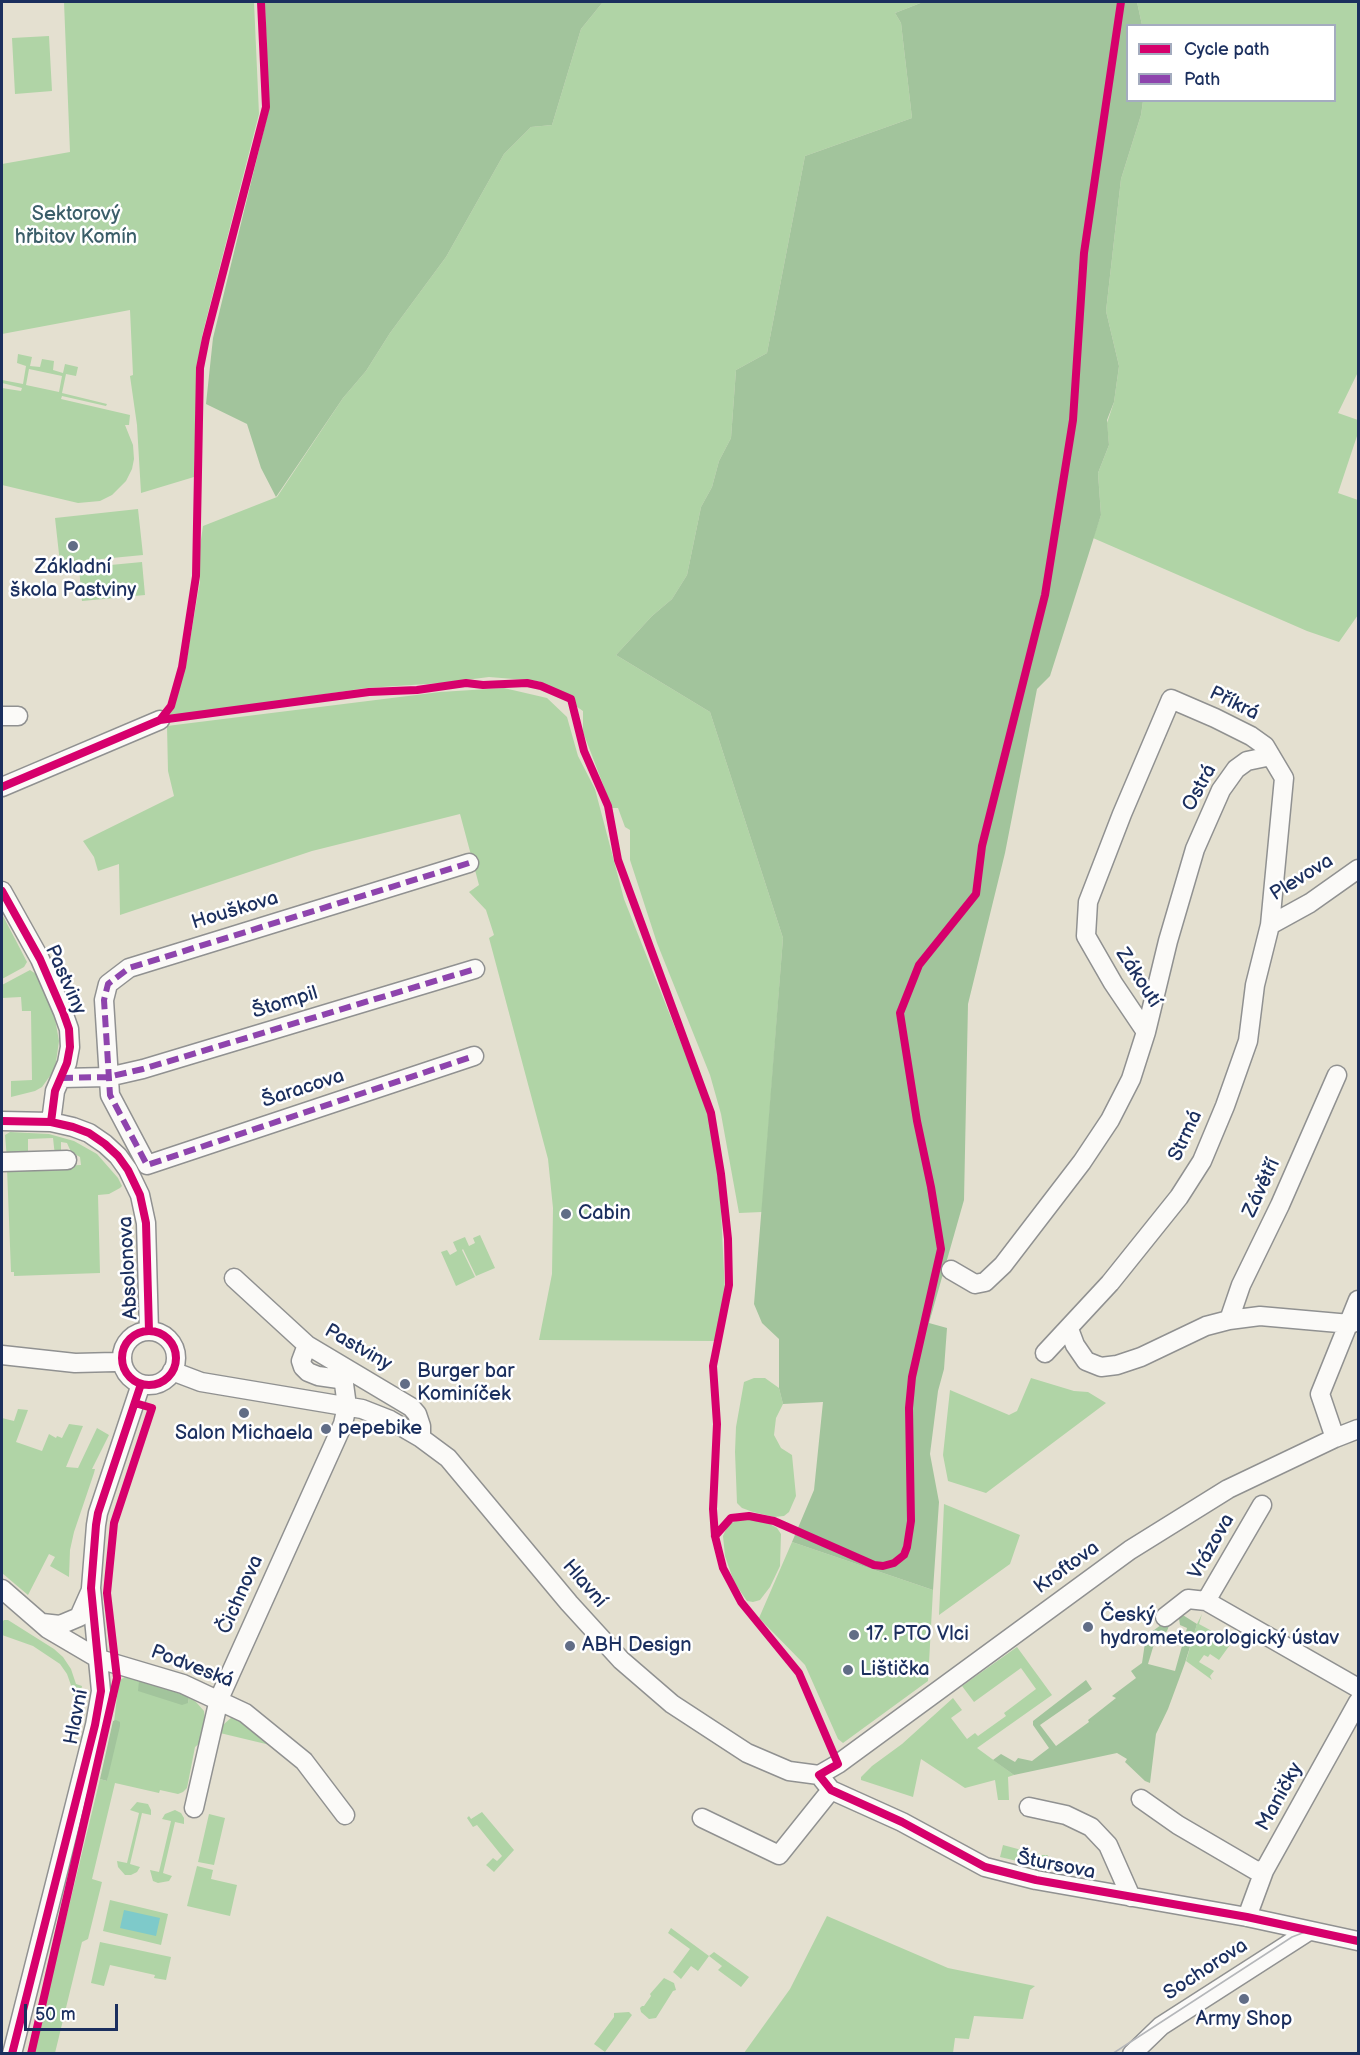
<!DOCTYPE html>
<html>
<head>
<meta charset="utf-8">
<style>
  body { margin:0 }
  #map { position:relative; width:1360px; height:2055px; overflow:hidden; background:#e4e0d0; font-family:"Balsamiq Sans",sans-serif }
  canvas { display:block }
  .frame { position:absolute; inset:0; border:3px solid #1b2f5e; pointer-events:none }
  .legend { position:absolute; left:1126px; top:24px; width:210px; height:78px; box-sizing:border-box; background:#fff; border:2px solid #a4acbf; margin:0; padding:8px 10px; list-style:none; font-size:18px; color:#1b2f5e }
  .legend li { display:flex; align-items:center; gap:12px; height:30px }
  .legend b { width:30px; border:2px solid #a4acbf }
  .scale { position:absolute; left:24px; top:2004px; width:94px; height:27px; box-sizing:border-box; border:3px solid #1b2f5e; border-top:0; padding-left:8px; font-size:18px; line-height:21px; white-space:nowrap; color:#1b2f5e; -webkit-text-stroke:4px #fff; paint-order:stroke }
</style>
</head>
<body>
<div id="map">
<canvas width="1360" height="2055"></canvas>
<div class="frame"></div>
<ul class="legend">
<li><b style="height:8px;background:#d6006c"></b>Cycle path</li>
<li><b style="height:8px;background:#8e44ad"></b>Path</li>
</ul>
<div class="scale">50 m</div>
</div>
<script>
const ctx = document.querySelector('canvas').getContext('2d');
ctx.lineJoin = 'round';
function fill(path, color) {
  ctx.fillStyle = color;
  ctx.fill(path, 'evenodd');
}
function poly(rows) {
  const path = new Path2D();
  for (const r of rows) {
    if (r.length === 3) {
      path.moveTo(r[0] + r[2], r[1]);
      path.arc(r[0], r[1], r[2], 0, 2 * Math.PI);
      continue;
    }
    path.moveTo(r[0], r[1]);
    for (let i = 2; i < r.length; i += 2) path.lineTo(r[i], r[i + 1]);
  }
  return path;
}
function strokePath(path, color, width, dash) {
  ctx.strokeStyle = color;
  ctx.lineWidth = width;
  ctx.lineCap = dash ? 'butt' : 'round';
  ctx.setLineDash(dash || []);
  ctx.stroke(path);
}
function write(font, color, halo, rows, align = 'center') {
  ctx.font = font + ' "Balsamiq Sans",sans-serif';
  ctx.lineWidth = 5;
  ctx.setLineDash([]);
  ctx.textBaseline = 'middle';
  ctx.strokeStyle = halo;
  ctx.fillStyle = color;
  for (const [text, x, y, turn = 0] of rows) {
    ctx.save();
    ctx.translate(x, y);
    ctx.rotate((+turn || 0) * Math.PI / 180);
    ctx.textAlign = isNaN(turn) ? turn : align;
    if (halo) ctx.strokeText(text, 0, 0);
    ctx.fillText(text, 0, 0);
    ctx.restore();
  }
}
fill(poly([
  [64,2,254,2,259,114,202,336,196,407,194,477,141,493,137,425,130,376,133,375,130,310,2,334,2,164,70,152],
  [603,2,923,2,895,13,901,23,912,118,805,156,767,353,736,370,731,438,719,461,712,487,701,507,687,575,672,599,652,616,616,655,710,712,783,938,762,1212,739,1213,721,1114,710,1075,657,943,630,860,630,830,625,827,618,808,612,808,583,732,583,711,539,681,489,677,442,683,366,688,165,718,175,703,186,664,200,581,199,553,203,526,277,497,343,398,366,371,390,333,446,257,504,154,531,127,552,125,581,29],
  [1137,2,1358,2,1358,372,1338,413,1358,420,1358,433,1338,493,1358,500,1358,615,1339,642,1307,631,1093,538,1101,515,1098,473,1109,445,1107,423,1114,402,1119,366,1106,311,1121,179,1141,115,1143,101,1334,100,1334,26,1142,25],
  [49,36,52,91,15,94,12,38],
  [18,354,32,357,30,366,40,367,42,359,54,361,53,370,63,373,65,364,78,367,76,376,66,374,62,393,107,404,106,406,62,396,61,399,130,415,129,425,125,425,133,445,134,459,132,469,126,481,112,495,100,501,78,503,2,485,2,388,21,391,22,388,2,383,2,380,23,384,26,366,17,363],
  [29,369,62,376,59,392,26,385],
  [138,509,143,555,60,563,55,518],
  [142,562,145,595,82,601,79,568],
  [504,688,547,698,567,717,578,756,595,789,624,899,708,1111,720,1192,725,1292,715,1341,539,1340,552,1274,553,1208,548,1159,489,938,494,935,486,910,469,892,479,885,460,814,312,851,120,915,119,864,98,871,94,857,83,841,174,796,168,771,167,726,440,692],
  [2,914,27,962,24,967,2,979],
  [30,970,36,974,54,1013,59,1041,55,1069,42,1087,35,1091,11,1097,11,1081,32,1080,31,1011,22,1011,21,997,2,998,2,985],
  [10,1132,49,1134,74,1141,97,1154,118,1178,122,1186,120,1188,109,1194,98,1195,100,1273,14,1276,14,1272,11,1272,7,1168,81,1165,80,1157,71,1152,67,1143,61,1142,61,1152,55,1156,53,1138,28,1139,28,1158,7,1159,5,1135],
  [480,1235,495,1268,476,1276,463,1249,462,1250,475,1277,456,1286,441,1252,447,1250,450,1255,457,1251,453,1242,465,1237,469,1246,475,1243,473,1238],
  [754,1378,765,1378,779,1388,783,1404,776,1418,774,1435,781,1448,792,1455,796,1496,789,1512,784,1516,774,1517,753,1512,742,1508,737,1503,735,1452,736,1427,744,1382],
  [1031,1378,1074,1391,1088,1392,1106,1403,986,1493,948,1481,943,1455,950,1390,1009,1415,1017,1411],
  [18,1409,28,1410,16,1442,42,1451,49,1434,56,1438,57,1436,62,1438,69,1424,83,1426,66,1467,78,1468,97,1428,109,1435,92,1469,95,1469,94,1473,74,1532,70,1550,69,1577,50,1566,55,1557,49,1554,28,1595,2,1573,2,1418,14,1421],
  [944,1504,1020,1535,1010,1564,939,1615],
  [738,1520,752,1520,770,1524,777,1528,781,1534,780,1566,770,1587,760,1600,753,1602,747,1601,734,1582,725,1556,723,1536,728,1525],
  [792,1542,933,1590,928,1681,843,1743,838,1739,805,1665,759,1618],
  [1202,1614,1199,1624,1232,1642,1219,1660,1210,1654,1208,1657,1204,1655,1199,1662,1214,1671,1210,1676,1212,1680,1186,1661,1197,1624],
  [4,1620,8,1620,54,1649,63,1657,71,1669,76,1684,82,1686,76,1713,72,1688,67,1674,60,1664,33,1646,2,1635,2,1622],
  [1017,1647,1052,1695,977,1748,1014,1775,1008,1777,1009,1800,998,1800,995,1780,965,1788,921,1759,913,1797,861,1780,861,1777,872,1766,902,1744,953,1698,962,1710,951,1718,967,1739,975,1733,978,1736,1006,1716,1004,1713,1036,1689,1021,1668,974,1702,962,1686],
  [126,1677,143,1680,188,1703,189,1697,196,1702,204,1711,205,1719,201,1742,195,1747,187,1788,183,1792,178,1794,160,1790,159,1793,115,1783,92,1879,102,1882,88,1939,82,1942,55,2053,33,2054,100,1779,107,1781,119,1680],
  [232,1717,239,1719,270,1745,220,1733,222,1723,224,1724],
  [137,1802,148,1804,151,1810,151,1815,142,1813,130,1864,140,1867,137,1872,131,1875,125,1875,118,1867,117,1861,127,1863,139,1813,130,1810],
  [175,1810,181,1813,184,1818,184,1824,175,1822,163,1873,172,1876,169,1881,158,1883,153,1881,150,1870,159,1872,171,1821,162,1819,165,1814],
  [482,1812,514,1850,494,1872,486,1865,493,1858,497,1861,502,1856,477,1825,473,1827,467,1818,469,1816,471,1819],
  [209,1814,225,1818,214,1865,198,1862],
  [1003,1845,1040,1855,1048,1855,1043,1867,1000,1857],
  [197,1866,213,1870,211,1879,237,1885,230,1916,187,1906],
  [110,1900,168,1914,161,1945,103,1931],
  [827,1916,948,1968,1035,1986,1030,1990,1023,2019,974,2016,969,2039,955,2038,953,2053,744,2053,790,1989],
  [671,1928,709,1956,714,1952,749,1977,741,1987,718,1970,722,1966,709,1956,698,1971,691,1966,681,1979,673,1972,690,1949,668,1933],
  [100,1942,171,1957,166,1980,154,1978,155,1975,110,1965,104,1986,91,1983],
  [664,1978,674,1983,676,1990,673,1991,656,2018,649,2019,641,2012,640,2008,642,2006,644,2006,651,1996,650,1994],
  [629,2012,632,2015,605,2052,594,2044,614,2017,614,2013]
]), '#b0d4a6');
fill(poly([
  [265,2,603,2,581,29,552,125,531,127,504,154,446,257,390,333,366,371,343,398,276,497,261,468,247,424,206,404,213,338,269,109],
  [923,2,1137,2,1142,25,1128,26,1128,100,1143,101,1141,115,1121,179,1106,311,1119,366,1114,402,1107,420,1109,445,1098,473,1101,515,1050,676,1037,689,1005,853,968,1004,964,1200,929,1323,947,1328,944,1369,938,1391,930,1454,939,1502,933,1590,792,1542,814,1490,823,1402,783,1404,779,1388,779,1339,762,1323,754,1304,783,938,710,712,616,655,652,616,672,599,687,575,701,507,712,487,719,461,731,438,736,370,767,353,805,156,912,118,901,23,895,13],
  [1178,1612,1197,1624,1185,1663,1168,1709,1156,1734,1150,1783,1145,1781,1125,1762,1127,1759,1117,1753,1014,1775,993,1760,1001,1754,1015,1762,1018,1758,1032,1761,1049,1748,1033,1725,1033,1721,1086,1680,1092,1689,1040,1725,1056,1746,1089,1722,1088,1720,1116,1698,1112,1696,1136,1678,1131,1671,1142,1663,1146,1636,1169,1619,1170,1623,1167,1631,1163,1635,1157,1634,1148,1664,1175,1671,1187,1628,1180,1625],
  [143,1680,189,1697,188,1703,182,1705,138,1691,139,1681],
  [116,1720,120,1722,120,1726,107,1781,100,1779,113,1721]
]), '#a2c49c');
fill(poly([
  [124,1910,160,1918,156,1936,120,1928]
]), '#7ecaca');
const minor = poly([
  [2,716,18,716],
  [2,787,160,720],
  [469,863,129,968,108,984,104,1000,110,1095,147,1165,474,1056],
  [2,891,40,959,63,1012,69,1029,70,1047,67,1063,55,1091,51,1122],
  [1270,925,1310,903,1358,869],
  [1146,1032,1168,941,1195,849,1221,790,1236,769,1247,761,1271,756],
  [61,1078,108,1077,143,1069,475,969],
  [2,1121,51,1122,73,1127,89,1133,105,1144,118,1156,128,1170,140,1195,146,1223,149,1331],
  [2,1162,67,1160],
  [951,1270,975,1284,985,1282,1003,1265,1082,1162,1110,1120,1131,1079,1146,1032,1113,983,1086,936,1088,902,1122,814,1171,699,1215,718,1251,736,1265,746,1284,778,1270,925,1255,985,1248,1041,1225,1106,1202,1161,1179,1197,1110,1283,1045,1353],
  [234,1278,307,1345,411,1407,417,1414,421,1426,421,1438],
  [1229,1320,1241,1285,1280,1205,1337,1075],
  [1069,1329,1075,1345,1086,1361,1101,1367,1117,1365,1141,1357,1206,1326,1229,1320,1260,1316,1350,1324,1358,1321],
  [149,1358,27],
  [2,1355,75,1363,115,1362,122,1361],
  [172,1371,201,1382,362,1409,390,1420,421,1438,448,1458,569,1603,621,1660,672,1704,747,1753,789,1771,819,1775,831,1790,902,1822,985,1867,1036,1880,1247,1917,1358,1941],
  [1335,1438,1320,1394,1358,1300],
  [2,1589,48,1629,99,1659,183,1684,245,1713,304,1761,345,1815],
  [1206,1601,1358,1688],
  [1165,1617,1188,1599,1206,1601,1262,1505],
  [42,1623,60,1625,79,1617,91,1590],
  [819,1775,838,1764,1130,1550,1228,1489,1335,1438,1358,1429],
  [1141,1799,1178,1825,1255,1870,1264,1871],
  [1029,1807,1066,1815,1091,1827,1108,1845,1131,1897],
  [194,1808,219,1699,343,1424,347,1406,344,1384,339,1379,318,1376,308,1372,303,1367,301,1361,307,1345],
  [702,1818,779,1855,831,1790],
  [1247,1917,1264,1871,1358,1702],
  [12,2054,95,1725,101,1691,91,1588,96,1525,98,1513,141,1384],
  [1132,2054,1161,2026,1309,1931]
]);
strokePath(minor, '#909191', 21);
strokePath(minor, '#fbfaf8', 18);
strokePath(poly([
  [1112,2054,1292,1937,1305,1932,1316,1930,1358,1938]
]), '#b5b7ba', 1.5);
strokePath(poly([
  [469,863,129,968,108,984,104,1000,110,1095,147,1165,474,1056],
  [61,1078,108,1077,143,1069,475,969]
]), '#8e44ad', 6, [12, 6]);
strokePath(poly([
  [160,720,171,706,182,667,196,576,200,368,206,338,266,107,261,2],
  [2,787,160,720,369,692,417,690,466,683,483,685,527,683,541,686,571,699,584,751,608,806,618,860,711,1113,721,1174,728,1239,729,1285,713,1366,717,1424,713,1509,715,1536,723,1568,741,1602,799,1673,838,1764,819,1775,831,1790,902,1822,985,1867,1036,1880,1247,1917,1358,1941],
  [2,891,40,959,63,1012,69,1029,70,1047,67,1063,55,1091,51,1122],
  [2,1121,51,1122,73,1127,89,1133,105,1144,118,1156,128,1170,140,1195,146,1223,149,1331],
  [149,1358,27],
  [715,1536,731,1518,749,1516,774,1521,874,1565,883,1566,894,1563,904,1555,907,1547,911,1521,909,1408,912,1377,941,1249,931,1187,917,1121,900,1013,919,965,976,894,982,846,1045,595,1073,420,1084,253,1121,2],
  [12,2054,95,1725,101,1691,91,1588,96,1525,98,1513,141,1384],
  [31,2054,117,1678,107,1593,114,1523,152,1408,135,1403]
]), '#d6006c', 8);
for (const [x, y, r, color] of [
  [73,546,6,"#616d86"],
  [566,1214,6,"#616d86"],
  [405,1384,6,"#616d86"],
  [244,1413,6,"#616d86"],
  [326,1429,6,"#616d86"],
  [1088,1627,6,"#616d86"],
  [854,1635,6,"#616d86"],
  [570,1646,6,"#616d86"],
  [848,1670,6,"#616d86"],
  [1244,1999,6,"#616d86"]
]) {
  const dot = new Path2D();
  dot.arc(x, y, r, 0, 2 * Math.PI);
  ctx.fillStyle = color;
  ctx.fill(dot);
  strokePath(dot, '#fff', 2);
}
write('20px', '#3b5e69', '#fff', [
  ["Sektorový",76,215],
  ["hřbitov Komín",76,238]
]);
write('20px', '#1b2f5e', '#fff', [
  ["Základní",73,568,"center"],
  ["škola Pastviny",73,591,"center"],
  ["Cabin",578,1214],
  ["Burger bar",417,1372],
  ["Kominíček",417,1395],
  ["pepebike",338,1429],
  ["Salon Michaela",244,1434,"center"],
  ["Český",1100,1616],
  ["hydrometeorologický ústav",1100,1639],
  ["17. PTO Vlci",866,1635],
  ["ABH Design",582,1646],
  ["Lištička",860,1670],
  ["Army Shop",1244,2020,"center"]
], 'left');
write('20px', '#1b2f5e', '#fff', [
  ["Příkrá",1234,704,26],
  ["Ostrá",1200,788,-62],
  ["Plevova",1302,878,-32],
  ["Houškova",235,911,-17],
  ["Zákoutí",1138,978,57],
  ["Pastviny",65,980,66],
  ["Štompil",285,1003,-17],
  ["Šaracova",303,1089,-18],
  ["Strmá",1186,1136,-65],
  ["Závětří",1262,1188,-65],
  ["Absolonova",129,1268,-93],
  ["Pastviny",358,1348,30],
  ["Vrázova",1212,1547,-60],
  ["Kroftova",1067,1568,-36],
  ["Hlavní",584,1584,49],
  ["Čichnova",241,1595,-66],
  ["Podveská",192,1667,21],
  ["Hlavní",77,1717,-79],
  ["Maničky",1280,1797,-61],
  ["Štursova",1056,1866,11],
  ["Sochorova",1206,1970,-33]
]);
</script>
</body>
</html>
